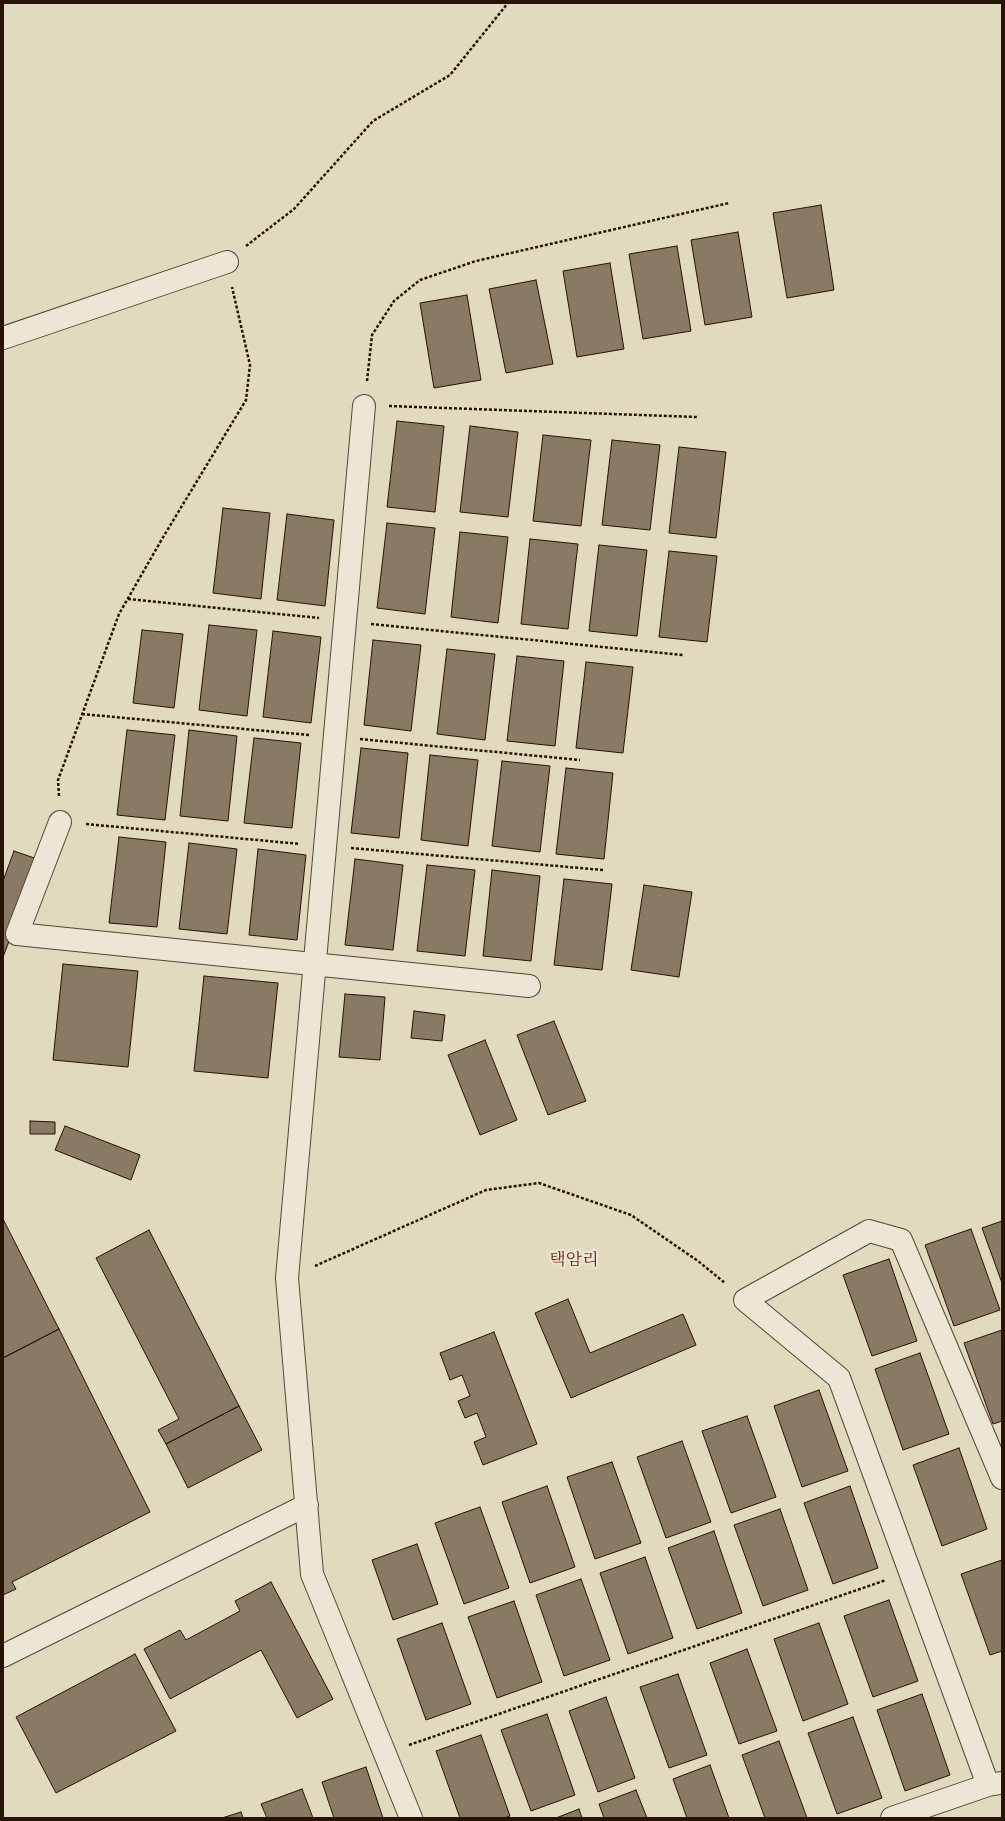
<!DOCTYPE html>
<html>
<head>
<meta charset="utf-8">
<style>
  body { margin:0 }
  #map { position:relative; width:1005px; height:1821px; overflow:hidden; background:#e2dabe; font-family:"IM FELL English",serif }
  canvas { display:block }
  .frame { position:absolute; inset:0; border:4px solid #261304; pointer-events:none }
</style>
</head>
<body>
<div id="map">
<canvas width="1005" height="1821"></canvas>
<div class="frame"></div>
</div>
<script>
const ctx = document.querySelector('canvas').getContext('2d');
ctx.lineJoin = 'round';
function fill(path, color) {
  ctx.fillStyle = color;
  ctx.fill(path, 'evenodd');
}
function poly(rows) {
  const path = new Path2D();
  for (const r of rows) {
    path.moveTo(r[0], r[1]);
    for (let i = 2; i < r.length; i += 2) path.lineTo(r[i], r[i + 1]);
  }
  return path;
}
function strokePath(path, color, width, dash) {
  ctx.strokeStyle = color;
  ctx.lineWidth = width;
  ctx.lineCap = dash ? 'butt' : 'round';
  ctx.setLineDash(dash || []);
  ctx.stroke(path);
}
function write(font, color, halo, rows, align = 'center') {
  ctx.font = font + ' "IM FELL English","Noto Serif KR",serif';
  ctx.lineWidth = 4;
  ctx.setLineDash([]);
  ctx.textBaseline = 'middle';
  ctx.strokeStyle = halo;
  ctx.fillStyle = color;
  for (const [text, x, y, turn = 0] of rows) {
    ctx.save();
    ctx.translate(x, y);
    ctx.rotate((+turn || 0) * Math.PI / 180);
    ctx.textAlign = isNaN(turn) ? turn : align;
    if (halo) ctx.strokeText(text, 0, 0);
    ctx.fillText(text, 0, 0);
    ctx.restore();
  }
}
const building = poly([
  [821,205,834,290,787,298,773,213,821,205],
  [738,232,752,317,705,325,691,240,738,232],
  [677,246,691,331,643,339,629,254,677,246],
  [610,263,624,349,577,357,563,271,610,263],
  [536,280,553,364,506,373,489,289,536,280],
  [467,295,481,380,434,388,420,303,467,295],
  [397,421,444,426,435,512,387,507,397,421],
  [470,426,518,432,508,517,460,512,470,426],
  [543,435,591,440,581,526,533,521,543,435],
  [612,440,660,445,650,530,602,525,612,440],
  [679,447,726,452,716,538,669,533,679,447],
  [223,508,270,513,261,599,213,593,223,508],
  [287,514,334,520,325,606,277,600,287,514],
  [387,523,435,528,425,614,377,608,387,523],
  [460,532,508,537,498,623,451,617,460,532],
  [530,539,578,544,568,629,521,624,530,539],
  [599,545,647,550,637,636,589,631,599,545],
  [669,551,717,556,707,642,659,637,669,551],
  [209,625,257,630,247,716,199,710,209,625],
  [142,630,183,634,174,708,133,703,142,630],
  [273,631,321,637,311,723,263,717,273,631],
  [373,640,421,645,411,731,364,725,373,640],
  [447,649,495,654,485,740,437,734,447,649],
  [517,656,564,661,555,746,507,741,517,656],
  [586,662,633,667,623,753,576,748,586,662],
  [127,730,175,735,165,820,117,815,127,730],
  [189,730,237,736,228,821,180,816,189,730],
  [254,738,301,743,292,828,244,823,254,738],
  [361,748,408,753,399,838,351,833,361,748],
  [430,755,478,760,468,846,421,840,430,755],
  [502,761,550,766,540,852,492,846,502,761],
  [566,768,613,773,604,859,556,854,566,768],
  [119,837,166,842,157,927,109,923,119,837],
  [189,843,237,849,227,934,179,929,189,843],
  [258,849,306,855,297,940,249,935,258,849],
  [14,851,40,860,3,957,3,881,14,851],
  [355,859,403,865,393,950,345,945,355,859],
  [427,865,475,870,465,956,417,951,427,865],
  [492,870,540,876,531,961,483,956,492,870],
  [564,879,612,884,602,970,554,965,564,879],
  [644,885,692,892,679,977,631,970,644,885],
  [63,964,138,971,128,1067,53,1060,63,964],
  [204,976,278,983,268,1078,194,1071,204,976],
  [345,994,385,997,380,1060,339,1057,345,994],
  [414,1011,445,1015,442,1041,411,1038,414,1011],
  [554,1021,586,1101,548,1115,517,1035,554,1021],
  [485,1040,517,1120,480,1135,448,1055,485,1040],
  [30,1121,55,1122,55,1134,30,1134,30,1121],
  [65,1126,140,1155,131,1180,55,1150,65,1126],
  [3,1219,59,1329,3,1358,3,1219],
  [1002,1221,1002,1283,982,1228,1002,1221],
  [971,1229,1000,1310,954,1326,925,1245,971,1229],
  [149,1230,239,1406,166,1444,158,1430,179,1419,96,1258,149,1230],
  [889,1259,917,1341,872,1356,843,1275,889,1259],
  [568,1299,590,1353,683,1314,696,1345,571,1398,535,1313,568,1299],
  [59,1329,150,1512,12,1582,16,1589,3,1595,3,1358,59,1329],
  [1002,1330,1002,1421,993,1424,964,1343,1002,1330],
  [494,1332,537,1444,483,1465,474,1442,486,1437,477,1413,465,1418,458,1401,470,1396,462,1375,450,1380,440,1353,494,1332],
  [920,1353,949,1434,903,1450,875,1369,920,1353],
  [819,1390,848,1471,802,1487,774,1406,819,1390],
  [239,1406,262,1450,188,1488,166,1444,239,1406],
  [747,1416,776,1497,731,1513,702,1431,747,1416],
  [682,1441,711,1522,666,1538,637,1457,682,1441],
  [959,1448,987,1529,942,1546,913,1465,959,1448],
  [612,1462,641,1543,595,1559,567,1477,612,1462],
  [547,1486,575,1567,530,1583,502,1502,547,1486],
  [850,1486,878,1568,833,1584,804,1503,850,1486],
  [480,1507,509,1588,464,1604,435,1523,480,1507],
  [780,1509,808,1590,763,1606,734,1525,780,1509],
  [714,1531,742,1613,697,1629,668,1548,714,1531],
  [417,1544,438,1604,393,1620,372,1560,417,1544],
  [645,1557,673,1638,628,1654,600,1573,645,1557],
  [1002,1560,1002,1651,990,1655,961,1574,1002,1560],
  [581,1579,610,1660,564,1676,536,1595,581,1579],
  [271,1582,333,1699,297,1718,261,1650,170,1699,144,1649,180,1630,186,1640,240,1611,235,1601,271,1582],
  [889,1600,918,1681,873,1697,844,1616,889,1600],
  [514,1601,542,1682,497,1698,468,1617,514,1601],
  [442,1623,471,1704,426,1720,397,1639,442,1623],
  [819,1623,848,1704,803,1721,774,1639,819,1623],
  [747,1649,777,1731,739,1744,710,1663,747,1649],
  [135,1654,176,1731,56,1793,16,1717,135,1654],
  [678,1674,707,1755,669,1768,640,1687,678,1674],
  [922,1694,950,1775,905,1791,877,1710,922,1694],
  [606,1697,635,1778,598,1792,569,1711,606,1697],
  [547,1714,575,1795,531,1811,501,1730,547,1714],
  [853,1717,882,1798,837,1814,808,1733,853,1717],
  [481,1735,510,1816,504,1818,460,1818,436,1751,481,1735],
  [779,1741,807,1818,765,1818,742,1755,779,1741],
  [710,1765,729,1818,687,1818,673,1779,710,1765],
  [366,1767,383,1818,334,1818,322,1782,366,1767],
  [302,1789,313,1818,267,1818,261,1804,302,1789],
  [636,1790,647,1818,604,1818,599,1804,636,1790],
  [579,1809,582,1818,556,1818,579,1809],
  [241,1812,243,1818,222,1818,241,1812]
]);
fill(building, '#887a65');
strokePath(building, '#261304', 1);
const minor = poly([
  [3,338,227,262],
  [364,406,287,1278,312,1574,411,1818],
  [60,822,17,934,529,986],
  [3,1656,307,1505],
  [988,1785,839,1378,745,1300,869,1231,901,1240,1002,1478],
  [892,1818,988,1785,1001,1783]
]);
strokePath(minor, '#554532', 24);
strokePath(poly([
  [246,246,294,209,373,121,450,75,508,3],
  [367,381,372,335,394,301,420,280,476,261,729,203],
  [389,406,697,417],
  [128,599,319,618],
  [371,624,683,655],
  [82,714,309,735],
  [360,739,580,760],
  [59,796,58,780,119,614,162,539,246,400,250,365,232,287],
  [86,824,300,844],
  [351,848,603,870],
  [315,1266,486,1190,539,1183,631,1215,698,1261,725,1283],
  [409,1745,886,1580]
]), '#261304', 2.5, [3, 2]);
strokePath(minor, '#ece7d5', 22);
write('17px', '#7a1f14', '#ece7d5', [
  ["택암리",574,1262]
]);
</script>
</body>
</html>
